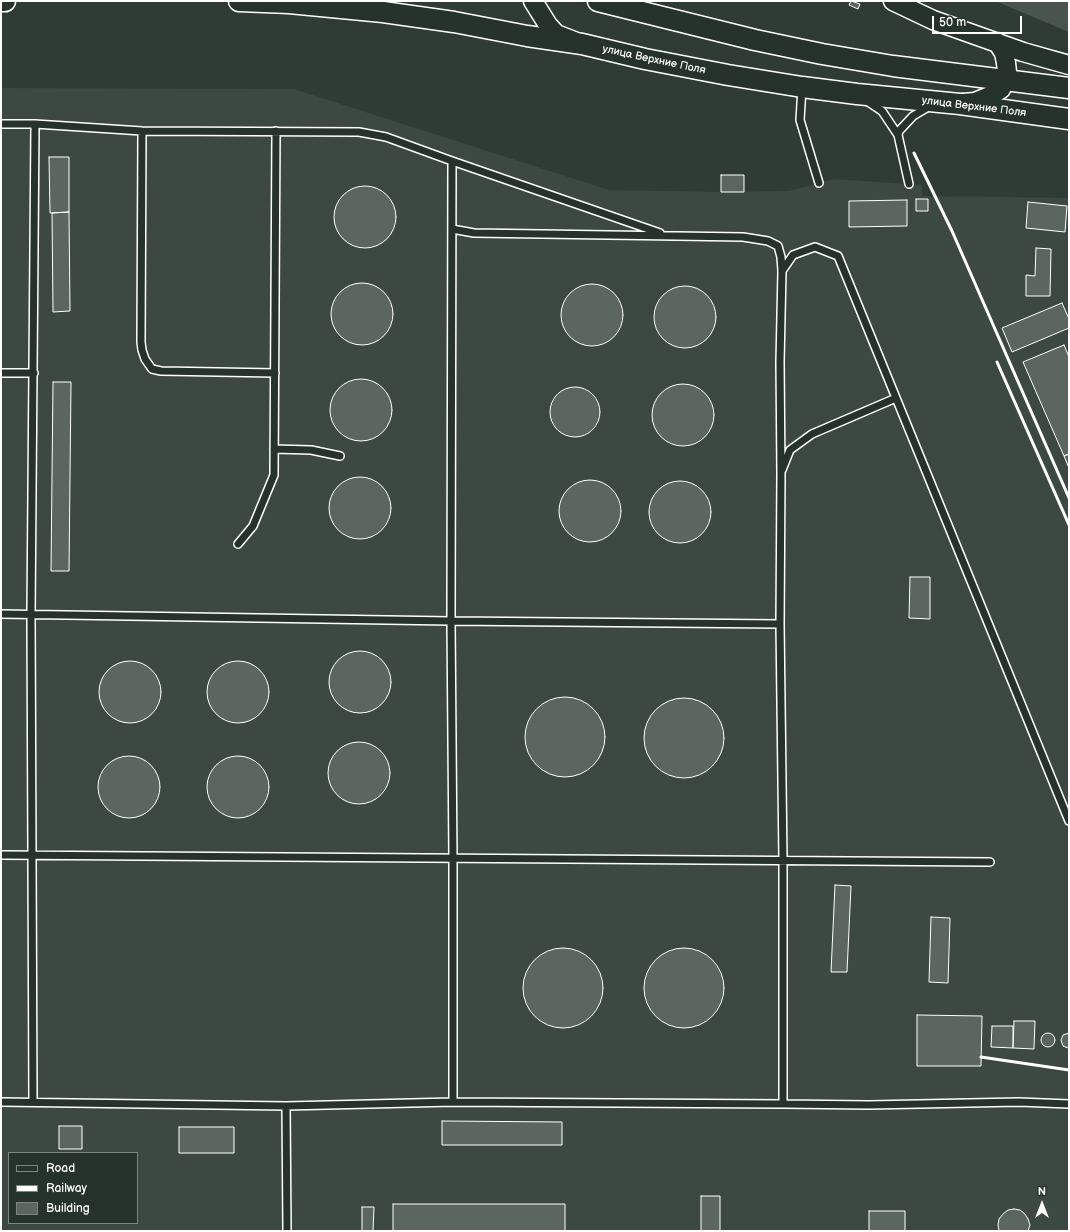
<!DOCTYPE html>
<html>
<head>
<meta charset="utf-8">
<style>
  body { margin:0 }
  #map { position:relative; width:1070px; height:1232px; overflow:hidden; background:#2f3b35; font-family:"Balsamiq Sans",sans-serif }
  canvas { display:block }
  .frame { position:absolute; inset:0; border:2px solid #fff; pointer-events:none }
  .legend { position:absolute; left:8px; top:1152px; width:130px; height:72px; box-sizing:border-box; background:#26332d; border:1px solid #7d8581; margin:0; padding:5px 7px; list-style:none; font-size:12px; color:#fff }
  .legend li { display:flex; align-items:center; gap:8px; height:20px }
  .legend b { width:20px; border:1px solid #7d8581 }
  .north { position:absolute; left:1022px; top:1184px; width:40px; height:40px; -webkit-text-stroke:3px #26332d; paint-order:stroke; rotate:0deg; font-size:11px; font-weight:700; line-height:16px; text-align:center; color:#fff }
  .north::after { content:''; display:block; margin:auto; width:14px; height:18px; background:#fff; clip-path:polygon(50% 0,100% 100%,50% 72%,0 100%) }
  .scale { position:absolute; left:932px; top:16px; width:90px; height:18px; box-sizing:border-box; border:2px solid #fff; border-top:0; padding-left:5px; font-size:12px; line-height:14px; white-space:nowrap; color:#fff; -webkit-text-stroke:3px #26332d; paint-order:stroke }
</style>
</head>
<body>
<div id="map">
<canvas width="1070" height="1232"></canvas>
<div class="frame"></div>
<ul class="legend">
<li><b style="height:5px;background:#26332d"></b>Road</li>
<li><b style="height:5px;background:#fff"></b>Railway</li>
<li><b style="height:11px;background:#5b6661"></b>Building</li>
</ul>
<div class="north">N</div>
<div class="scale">50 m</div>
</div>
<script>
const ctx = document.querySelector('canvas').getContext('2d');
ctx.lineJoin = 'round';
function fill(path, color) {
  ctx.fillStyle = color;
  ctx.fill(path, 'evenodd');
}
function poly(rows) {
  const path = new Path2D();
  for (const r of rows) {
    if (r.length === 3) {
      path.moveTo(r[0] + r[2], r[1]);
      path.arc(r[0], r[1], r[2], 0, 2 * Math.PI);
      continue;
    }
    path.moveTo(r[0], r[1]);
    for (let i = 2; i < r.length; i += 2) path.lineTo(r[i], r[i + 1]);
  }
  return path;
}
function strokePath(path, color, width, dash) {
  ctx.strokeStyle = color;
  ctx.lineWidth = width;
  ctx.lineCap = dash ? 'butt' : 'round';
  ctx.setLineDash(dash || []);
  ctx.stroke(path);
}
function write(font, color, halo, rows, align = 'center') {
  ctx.font = font + ' "Balsamiq Sans",sans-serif';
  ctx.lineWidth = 3;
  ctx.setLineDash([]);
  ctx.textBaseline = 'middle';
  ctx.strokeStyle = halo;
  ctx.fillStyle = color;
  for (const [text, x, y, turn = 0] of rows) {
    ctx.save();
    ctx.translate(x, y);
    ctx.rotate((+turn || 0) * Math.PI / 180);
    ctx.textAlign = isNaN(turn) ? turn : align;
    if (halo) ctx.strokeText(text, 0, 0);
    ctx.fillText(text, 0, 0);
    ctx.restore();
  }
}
fill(poly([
  [1,88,294,89,609,190,721,192,789,191,833,179,922,185,922,196,1069,198,1069,1231,1,1231],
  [9,1153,137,1153,137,1223,9,1223]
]), '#3c4842');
fill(poly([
  [995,1,1069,1,1069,32]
]), '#4a544f');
const building = poly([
  [851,1,860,4,858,9,849,5,851,1],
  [49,157,69,157,69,212,50,213,49,157],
  [721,175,744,175,744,192,721,192,721,175],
  [365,217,31],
  [916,199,928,199,928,211,916,211,916,199],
  [907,200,907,226,849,227,849,201,907,200],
  [1028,202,1067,206,1065,232,1026,228,1028,202],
  [69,212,70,311,53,312,52,213,69,212],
  [1036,248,1051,249,1050,296,1026,296,1026,275,1035,276,1036,248],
  [362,314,31],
  [592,315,31],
  [685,317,31],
  [1062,303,1069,319,1069,328,1012,352,1002,328,1062,303],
  [1064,345,1069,357,1069,454,1064,456,1023,362,1064,345],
  [361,410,31],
  [53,382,71,382,69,571,51,571,53,382],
  [683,415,31],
  [575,412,25],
  [1069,454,1069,468,1064,456,1069,454],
  [360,508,31],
  [590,511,31],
  [680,512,31],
  [910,577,930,577,930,619,909,618,910,577],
  [360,682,31],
  [238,692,31],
  [130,692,31],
  [565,737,40],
  [684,738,40],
  [359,773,31],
  [238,787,31],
  [129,787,31],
  [835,885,851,886,847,972,831,972,835,885],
  [931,917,950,918,948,983,929,982,931,917],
  [563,988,40],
  [684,988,40],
  [917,1015,982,1016,981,1066,917,1066,917,1015],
  [1014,1021,1035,1021,1034,1049,1013,1048,1014,1021],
  [992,1026,1013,1026,1013,1048,991,1047,992,1026],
  [1048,1040,7],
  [1069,1033,1069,1048,1068,1048,1063,1046,1061,1040,1063,1035,1069,1033],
  [442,1121,562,1122,562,1145,442,1145,442,1121],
  [59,1126,82,1126,82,1149,59,1149,59,1126],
  [179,1127,234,1127,234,1153,179,1153,179,1127],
  [701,1196,720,1196,720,1231,701,1231,701,1196],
  [393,1204,565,1204,565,1231,393,1231,393,1204],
  [362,1207,374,1207,373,1231,362,1231,362,1207],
  [1014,1209,1020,1210,1025,1214,1028,1219,1030,1225,1028,1231,999,1231,998,1225,999,1219,1003,1214,1008,1210,1014,1209],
  [869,1211,905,1211,905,1231,869,1231,869,1211]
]);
fill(building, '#5b6661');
strokePath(building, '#fff', 1);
const service = poly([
  [802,88,800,120,819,183],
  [867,101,882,111,898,135,909,184],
  [1,124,35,124,142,131,359,132,386,137,452,161,660,233],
  [142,131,141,342,142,350,145,359,152,369,161,371,275,373],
  [898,135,899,131,913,116,930,106],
  [452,161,451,621,453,858,453,1102],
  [782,271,793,255,815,247,838,256,1069,821],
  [1,373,34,373],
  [274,449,311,450,340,456],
  [782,470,790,450,812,434,896,398],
  [238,544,253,526,274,475,276,131],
  [1,614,451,621,780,624],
  [1,855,990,862],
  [1,1102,286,1106,453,1102,783,1104,783,860,780,624,781,474,780,362,782,271,781,257,778,246,768,241,743,237,474,233,452,229],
  [33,1102,31,614,35,124],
  [783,1104,869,1105,1019,1102,1069,1104],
  [286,1106,287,1231]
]);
const tertiary = poly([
  [533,1,548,25,556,34,574,41],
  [893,1,933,20,1023,52,1069,65],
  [963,103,975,102,992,95,1001,89,1005,80,1007,72,1006,63,1004,53,997,42]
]);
const secondary = poly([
  [1,1,5,1],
  [239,1,289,3,383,12,454,22,527,36,582,44,645,59,728,75,802,87,857,94,960,104,1069,119],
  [598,1,755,40,822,54,893,66,1069,88]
]);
strokePath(service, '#fff', 10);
strokePath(tertiary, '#fff', 21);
strokePath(secondary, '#fff', 23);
strokePath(service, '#26332d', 7);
strokePath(tertiary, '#26332d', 18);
strokePath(secondary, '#26332d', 20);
strokePath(poly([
  [914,153,952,231,1069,498],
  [997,362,1069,525],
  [981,1057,1069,1070]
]), '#fff', 3);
write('11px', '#fff', '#26332d', [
  ["улица Верхние Поля",654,60,12],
  ["улица Верхние Поля",974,107,7]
]);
</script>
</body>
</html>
